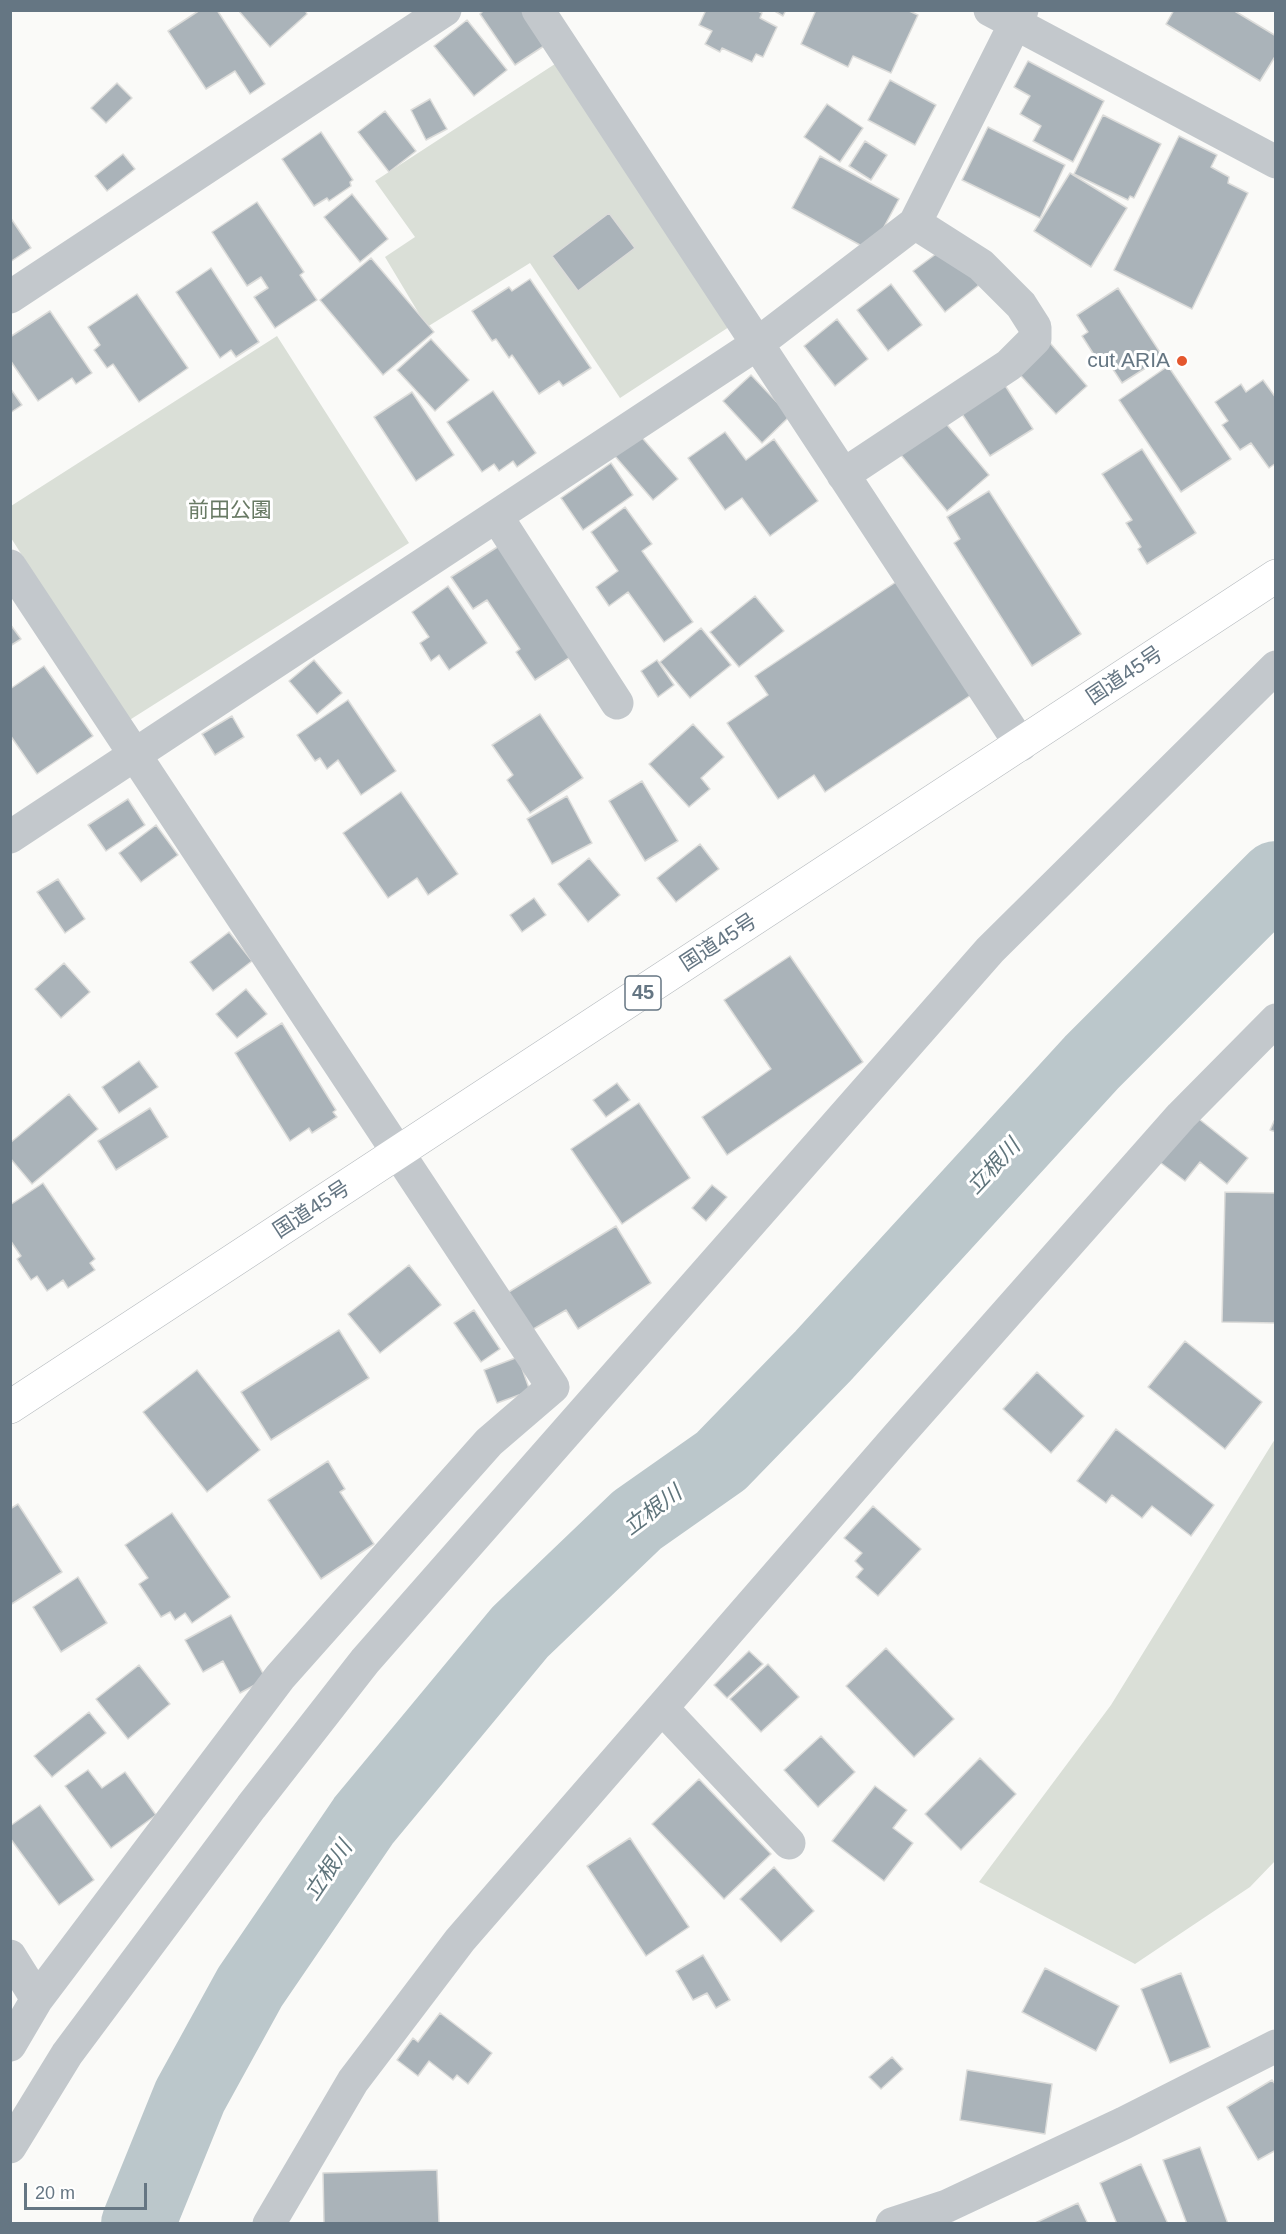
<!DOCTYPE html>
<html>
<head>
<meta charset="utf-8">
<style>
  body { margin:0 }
  #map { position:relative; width:1286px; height:2234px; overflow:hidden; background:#fafaf8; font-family:Arial,sans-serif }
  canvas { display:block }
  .frame { position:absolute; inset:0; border:12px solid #657683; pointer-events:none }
  .scale { position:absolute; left:24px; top:2183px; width:123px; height:27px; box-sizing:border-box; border:3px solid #657683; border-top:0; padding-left:8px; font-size:18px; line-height:21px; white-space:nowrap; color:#657683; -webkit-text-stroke:4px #fff; paint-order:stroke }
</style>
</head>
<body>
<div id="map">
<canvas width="1286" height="2234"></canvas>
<div class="frame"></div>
<div class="scale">20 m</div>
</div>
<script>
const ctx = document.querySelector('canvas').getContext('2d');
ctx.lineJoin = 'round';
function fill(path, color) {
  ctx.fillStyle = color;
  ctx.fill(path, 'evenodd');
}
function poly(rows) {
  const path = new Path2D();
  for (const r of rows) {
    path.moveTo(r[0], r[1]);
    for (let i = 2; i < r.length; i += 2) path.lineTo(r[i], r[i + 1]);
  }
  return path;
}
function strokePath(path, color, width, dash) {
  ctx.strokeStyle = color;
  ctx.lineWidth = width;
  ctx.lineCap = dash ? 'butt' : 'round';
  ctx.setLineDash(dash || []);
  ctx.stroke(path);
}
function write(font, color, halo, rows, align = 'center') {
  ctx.font = font + ' Arial,"Noto Sans JP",sans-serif';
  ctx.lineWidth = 6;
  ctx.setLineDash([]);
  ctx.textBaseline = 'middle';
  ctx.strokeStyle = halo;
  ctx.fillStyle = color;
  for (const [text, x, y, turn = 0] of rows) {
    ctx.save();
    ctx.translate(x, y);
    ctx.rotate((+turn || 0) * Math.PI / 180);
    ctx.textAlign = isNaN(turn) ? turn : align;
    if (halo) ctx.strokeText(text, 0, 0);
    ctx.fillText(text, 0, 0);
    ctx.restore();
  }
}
fill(poly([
  [558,62,729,327,620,398,530,263,427,327,385,257,415,237,375,181],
  [277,336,409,543,128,721,11,538,11,506],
  [1275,1439,1275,1861,1250,1887,1135,1964,979,1882,1111,1705]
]), '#dadfd7');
strokePath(poly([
  [138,2224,190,2096,250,1987,364,1820,520,1632,637,1520,721,1461,823,1356,1092,1062,1276,878]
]), '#bbc7cb', 74);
const building = poly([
  [200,10,217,10,265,84,250,94,235,71,206,89,168,31,200,10],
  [238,10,305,10,307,14,270,47,238,10],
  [484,10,533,10,553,40,515,65,480,14,484,10],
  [706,10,756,10,762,13,760,18,777,27,763,57,756,54,752,62,722,48,720,52,705,44,712,31,699,25,706,10],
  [773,10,786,10,783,16,773,10],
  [816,10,907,10,918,15,891,73,853,56,848,67,801,44,816,10],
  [1174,10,1233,10,1276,36,1276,55,1260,81,1166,24,1174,10],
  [467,20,507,70,474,96,434,46,467,20],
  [1028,61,1104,101,1073,162,1033,141,1041,126,1020,114,1030,96,1014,87,1028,61],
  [890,80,936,105,915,145,868,120,890,80],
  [117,83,132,98,106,123,91,108,117,83],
  [430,99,447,129,426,140,411,110,430,99],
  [827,104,863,128,840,162,804,137,827,104],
  [385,111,416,151,389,172,358,132,385,111],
  [1103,115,1161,144,1134,198,1130,196,1128,200,1074,174,1103,115],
  [988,127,1065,165,1040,218,962,180,988,127],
  [321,132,353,180,350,182,351,186,329,201,327,198,314,206,282,159,321,132],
  [1179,136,1217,155,1211,167,1229,177,1228,183,1248,193,1192,309,1114,270,1179,136],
  [865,141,887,155,871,180,849,166,865,141],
  [123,154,135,169,107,191,95,176,123,154],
  [820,156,899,199,871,251,792,208,820,156],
  [1070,173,1127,208,1091,267,1034,231,1070,173],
  [352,194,388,239,360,262,324,217,352,194],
  [257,202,304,272,300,275,317,300,275,328,254,297,268,288,261,277,247,286,212,232,257,202],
  [609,213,635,248,578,291,552,256,609,213],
  [10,217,31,248,10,262,10,217],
  [948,245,979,285,945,312,913,271,948,245],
  [371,258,434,332,383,375,320,300,371,258],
  [211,268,259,342,236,357,231,350,220,358,176,292,211,268],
  [530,279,591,368,563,386,559,381,539,394,512,355,509,358,496,339,492,341,472,311,509,287,512,291,530,279],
  [891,284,922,325,888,351,857,310,891,284],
  [1118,288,1163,357,1122,383,1105,357,1098,361,1082,336,1088,332,1077,315,1118,288],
  [137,294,188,368,139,402,113,364,107,368,94,350,100,345,88,327,137,294],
  [50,311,92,373,76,384,72,378,38,401,10,360,10,337,50,311],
  [837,319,868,359,835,386,804,346,837,319],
  [1044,336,1087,386,1056,414,1011,365,1044,336],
  [431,339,469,380,435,411,397,370,431,339],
  [1168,366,1231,459,1181,492,1119,400,1168,366],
  [751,375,790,416,762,443,723,401,751,375],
  [999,376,1033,429,990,456,956,405,999,376],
  [1263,380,1276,398,1276,463,1269,468,1251,443,1240,450,1222,425,1228,421,1215,402,1241,384,1246,392,1263,380],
  [10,388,22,405,10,413,10,388],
  [493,391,536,453,517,467,513,461,499,471,494,464,482,472,447,422,493,391],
  [412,392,454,455,416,481,374,417,412,392],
  [943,420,989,475,947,511,901,455,943,420],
  [725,432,746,460,774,439,818,501,770,536,742,498,725,510,688,458,725,432],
  [638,433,678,479,653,500,614,455,638,433],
  [1142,449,1196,533,1147,564,1138,549,1141,547,1126,523,1132,520,1102,474,1142,449],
  [611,463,633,495,583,530,561,498,611,463],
  [989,491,1081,634,1032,666,954,543,960,539,947,517,989,491],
  [625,507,652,544,642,551,693,622,664,642,628,592,609,606,596,587,618,571,591,532,625,507],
  [499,546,572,656,535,680,516,652,520,649,487,600,473,609,451,577,499,546],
  [896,582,971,695,825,792,814,775,778,799,727,723,768,695,755,676,896,582],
  [448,586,487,643,449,670,439,655,431,661,420,643,429,637,412,612,448,586],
  [755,596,784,631,739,667,710,632,755,596],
  [10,624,21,639,10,646,10,624],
  [701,628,731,665,690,698,660,662,701,628],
  [314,660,342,693,317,714,289,681,314,660],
  [657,660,674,685,658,697,641,671,657,660],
  [44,666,93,736,37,774,10,735,10,689,44,666],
  [348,700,396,771,361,795,338,760,327,769,320,758,315,761,297,735,348,700],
  [540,714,583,778,530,813,507,780,513,775,492,745,540,714],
  [232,716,244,737,215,755,202,734,232,716],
  [693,724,724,757,701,778,710,789,689,807,649,764,693,724],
  [642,781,678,841,645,861,609,801,642,781],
  [401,792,458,874,428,895,417,878,388,898,343,833,401,792],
  [567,796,592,843,552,864,527,819,567,796],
  [128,799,145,825,106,851,88,825,128,799],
  [156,825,178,855,141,882,119,853,156,825],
  [700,844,719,869,676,902,657,878,700,844],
  [589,858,620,895,588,922,558,884,589,858],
  [58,879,85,919,65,933,37,892,58,879],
  [534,898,546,915,522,932,510,915,534,898],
  [229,932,252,961,213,991,190,962,229,932],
  [790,956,863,1062,727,1155,702,1117,771,1069,724,1000,790,956],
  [64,963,90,992,61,1018,35,989,64,963],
  [246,989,267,1014,237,1038,216,1014,246,989],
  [282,1023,336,1110,333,1112,337,1117,312,1133,309,1128,290,1141,235,1053,282,1023],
  [139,1061,158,1087,119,1113,102,1087,139,1061],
  [617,1083,630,1100,606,1117,593,1100,617,1083],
  [69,1094,98,1129,32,1184,10,1158,10,1143,69,1094],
  [639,1103,690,1178,622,1224,571,1149,639,1103],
  [150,1108,168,1137,116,1170,98,1141,150,1108],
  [1194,1115,1248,1158,1227,1184,1200,1162,1185,1181,1157,1160,1194,1115],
  [1276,1117,1276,1132,1270,1130,1276,1117],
  [43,1183,95,1259,90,1263,95,1270,68,1288,63,1280,47,1291,37,1276,31,1280,17,1259,21,1256,10,1240,10,1205,43,1183],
  [712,1185,727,1197,706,1221,692,1208,712,1185],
  [1225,1192,1276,1193,1276,1323,1222,1322,1225,1192],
  [616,1226,651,1283,578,1329,566,1310,530,1331,507,1293,616,1226],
  [409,1265,441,1305,380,1353,348,1314,409,1265],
  [474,1310,500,1349,481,1362,454,1323,474,1310],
  [339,1330,369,1378,271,1440,241,1392,339,1330],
  [1185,1341,1262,1402,1225,1449,1148,1387,1185,1341],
  [518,1357,530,1391,497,1403,484,1370,518,1357],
  [197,1370,260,1450,207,1492,143,1412,197,1370],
  [1037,1372,1084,1416,1051,1453,1003,1409,1037,1372],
  [1116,1429,1214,1505,1191,1536,1152,1506,1142,1518,1112,1495,1106,1503,1077,1481,1116,1429],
  [328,1461,345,1489,340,1492,374,1544,321,1579,268,1500,328,1461],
  [18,1504,62,1572,10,1605,10,1509,18,1504],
  [873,1506,921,1549,878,1596,856,1577,863,1569,855,1561,862,1553,844,1538,873,1506],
  [172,1513,230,1597,192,1623,185,1613,175,1620,170,1612,161,1617,139,1584,148,1578,125,1545,172,1513],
  [78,1577,107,1623,61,1652,33,1607,78,1577],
  [231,1615,266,1679,240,1693,223,1661,203,1672,185,1640,231,1615],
  [886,1648,954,1719,914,1757,846,1686,886,1648],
  [749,1651,763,1664,727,1698,714,1685,749,1651],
  [768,1664,799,1697,761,1732,730,1699,768,1664],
  [139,1665,170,1704,128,1739,96,1699,139,1665],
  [89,1712,106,1733,52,1777,34,1756,89,1712],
  [821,1736,855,1772,818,1807,784,1770,821,1736],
  [980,1758,1016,1794,961,1850,925,1814,980,1758],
  [88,1770,102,1788,125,1772,156,1815,111,1848,65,1786,88,1770],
  [699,1779,771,1854,724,1899,652,1824,699,1779],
  [875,1786,907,1810,893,1828,913,1843,884,1881,832,1841,875,1786],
  [40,1805,94,1880,59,1905,10,1838,10,1826,40,1805],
  [630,1838,689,1927,646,1956,587,1866,630,1838],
  [774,1867,814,1911,781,1942,740,1899,774,1867],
  [703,1955,730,2000,716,2008,707,1993,693,2000,676,1971,703,1955],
  [1045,1968,1119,2006,1096,2051,1022,2012,1045,1968],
  [1181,1973,1210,2047,1170,2063,1141,1989,1181,1973],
  [440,2013,492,2053,468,2084,457,2075,453,2080,429,2061,418,2076,397,2060,413,2038,418,2042,440,2013],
  [892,2057,903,2069,881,2089,869,2077,892,2057],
  [967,2070,1052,2084,1045,2134,960,2120,967,2070],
  [1272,2080,1276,2085,1276,2150,1258,2160,1227,2107,1272,2080],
  [1200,2147,1228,2224,1187,2224,1163,2160,1200,2147],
  [1141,2164,1168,2224,1117,2224,1100,2183,1141,2164],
  [437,2170,439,2224,324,2224,323,2173,437,2170],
  [1078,2203,1088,2224,1033,2224,1078,2203]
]);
fill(building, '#aab3b9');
strokePath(building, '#dcdcda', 1.5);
const trunk = poly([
  [10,1407,1276,576]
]);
strokePath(trunk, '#b4b9bd', 34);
strokePath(poly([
  [538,10,1021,745],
  [990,10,1276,162],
  [10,297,445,10],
  [843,475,1009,365,1035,339,1035,327,1021,305,981,265,915,223],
  [497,517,617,703],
  [10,566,553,1387,489,1442,280,1677,37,1999,10,2045],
  [10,837,757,344,915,223,1022,10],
  [662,1708,789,1843],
  [10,1956,37,1999],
  [10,2147,67,2054,251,1807,365,1661,990,950,1276,667],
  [269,2224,353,2081,460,1940,897,1437,1181,1116,1276,1020],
  [892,2224,947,2206,1124,2123,1276,2046]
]), '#c3c8cc', 33);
strokePath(trunk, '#fff', 33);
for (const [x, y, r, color] of [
  [1182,361,6,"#e4572e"]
]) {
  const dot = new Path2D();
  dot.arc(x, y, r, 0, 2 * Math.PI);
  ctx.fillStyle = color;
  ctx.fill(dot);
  strokePath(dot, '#fff', 2);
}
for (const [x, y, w] of [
  [643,993,36]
]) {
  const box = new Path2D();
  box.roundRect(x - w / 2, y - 17, w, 34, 4.5);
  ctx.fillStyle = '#fff';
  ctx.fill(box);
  strokePath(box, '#657683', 1.5);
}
write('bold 20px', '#657683', null, [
  ["45",643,993]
]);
write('21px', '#657683', '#fff', [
  ["cut ARIA",1170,361]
], 'right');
write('21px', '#687a64', '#fff', [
  ["前田公園",230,511]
]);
write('21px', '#657683', '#fff', [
  ["国道45号",1125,676,-34],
  ["国道45号",719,943,-33],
  ["国道45号",312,1210,-33]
]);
write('italic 22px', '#60757c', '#fff', [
  ["立根川",994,1167,-47],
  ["立根川",653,1511,-37],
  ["立根川",329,1871,-56]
]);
</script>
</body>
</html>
